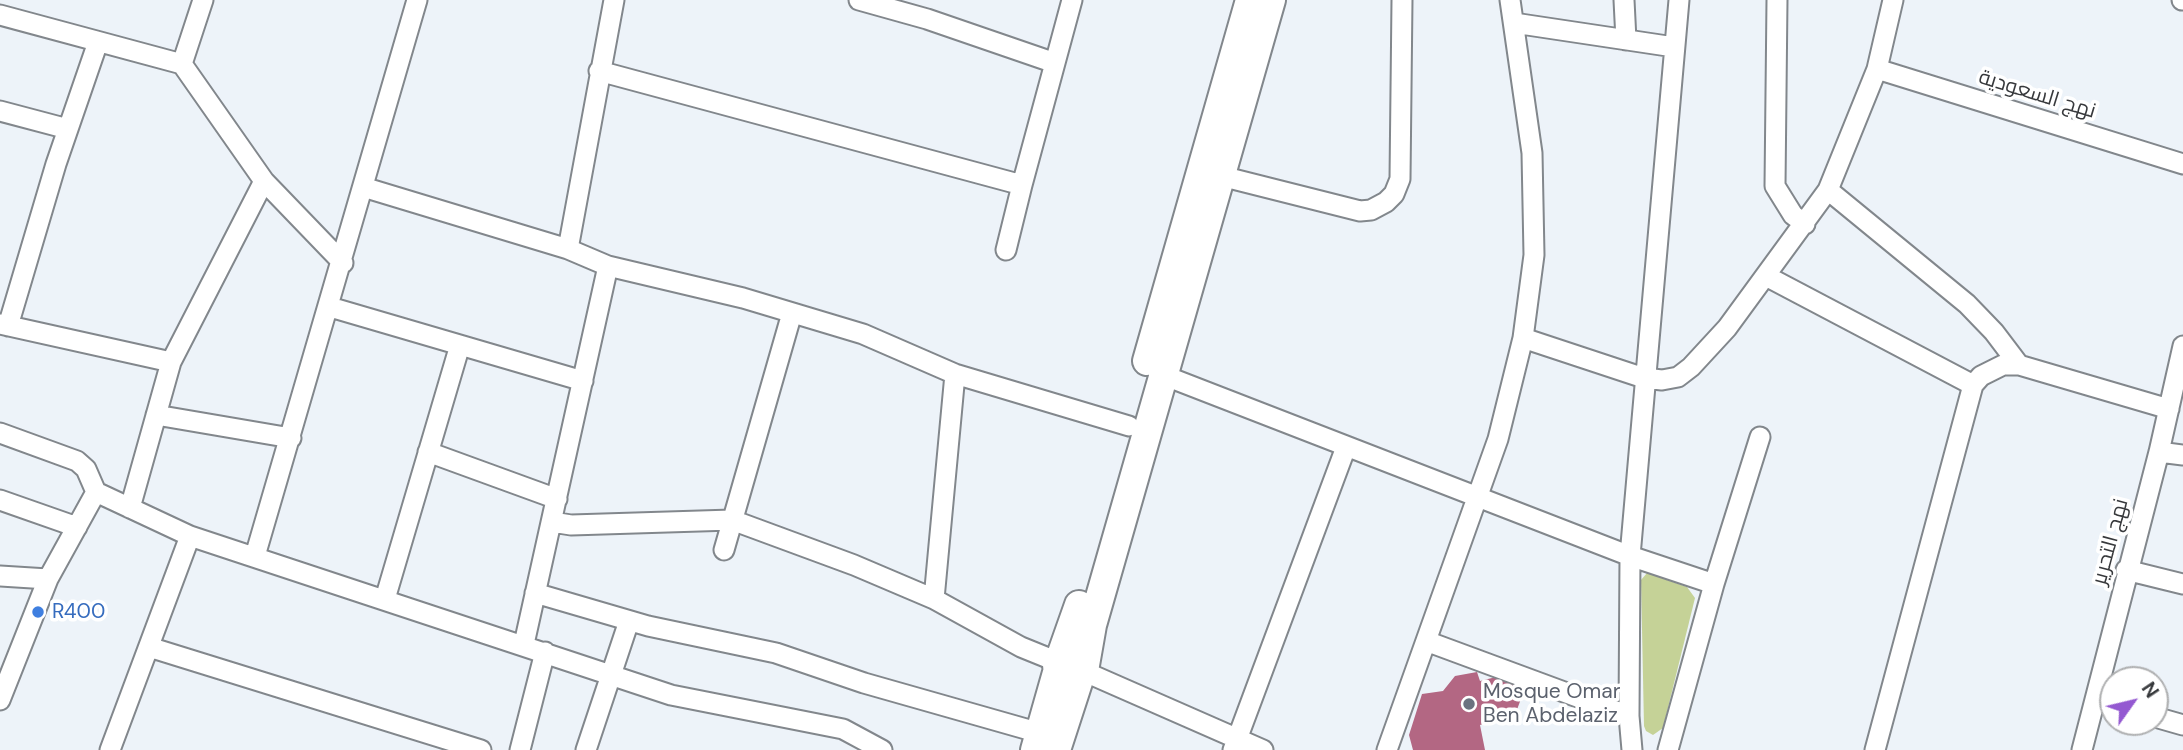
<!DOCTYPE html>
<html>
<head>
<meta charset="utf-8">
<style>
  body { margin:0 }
  #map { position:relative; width:2183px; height:750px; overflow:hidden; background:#edf3f9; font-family:"DM Sans",sans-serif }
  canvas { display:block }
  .north { position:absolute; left:2099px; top:666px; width:70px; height:70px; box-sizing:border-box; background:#fff; border:2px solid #afb0b1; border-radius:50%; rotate:56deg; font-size:19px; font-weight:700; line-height:28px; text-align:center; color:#37393c }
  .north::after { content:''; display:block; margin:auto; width:24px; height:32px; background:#9459d1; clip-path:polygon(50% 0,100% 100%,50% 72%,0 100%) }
</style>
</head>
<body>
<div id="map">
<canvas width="2183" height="750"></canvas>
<div class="north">N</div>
</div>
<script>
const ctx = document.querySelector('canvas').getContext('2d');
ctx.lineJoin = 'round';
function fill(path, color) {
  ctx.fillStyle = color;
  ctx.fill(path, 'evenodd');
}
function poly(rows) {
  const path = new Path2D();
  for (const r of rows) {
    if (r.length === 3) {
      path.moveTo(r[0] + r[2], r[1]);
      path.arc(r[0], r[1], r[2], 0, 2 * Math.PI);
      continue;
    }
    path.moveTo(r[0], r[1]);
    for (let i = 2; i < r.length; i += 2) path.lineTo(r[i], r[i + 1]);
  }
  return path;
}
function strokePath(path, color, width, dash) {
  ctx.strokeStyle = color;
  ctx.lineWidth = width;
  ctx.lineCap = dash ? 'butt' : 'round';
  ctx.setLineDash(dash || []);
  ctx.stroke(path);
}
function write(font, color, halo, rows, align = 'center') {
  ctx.font = font + ' "DM Sans",Cairo,sans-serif';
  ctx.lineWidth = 7;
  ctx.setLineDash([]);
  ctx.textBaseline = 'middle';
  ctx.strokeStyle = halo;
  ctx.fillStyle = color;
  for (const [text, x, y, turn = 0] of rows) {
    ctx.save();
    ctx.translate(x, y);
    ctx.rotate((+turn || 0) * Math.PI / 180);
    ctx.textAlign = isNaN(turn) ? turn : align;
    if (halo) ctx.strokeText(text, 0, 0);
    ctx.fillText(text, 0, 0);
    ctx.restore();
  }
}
fill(poly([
  [1647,573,1687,587,1695,598,1663,728,1653,735,1646,731,1644,726,1641,580]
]), '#c5d297');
fill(poly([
  [1477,672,1480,681,1496,677,1525,688,1515,715,1480,725,1485,750,1413,750,1409,735,1422,694,1443,691,1455,676]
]), '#b36783');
const minor = poly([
  [859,0,927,19,1055,63],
  [1624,0,1626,40],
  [1777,0,1775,186,1793,215,1805,224],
  [2182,0,2183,0],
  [0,15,182,64,264,181,343,263],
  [1514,23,1674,47],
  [182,64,203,0],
  [1877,69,2183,164],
  [599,71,1022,185,1006,250],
  [0,111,68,129],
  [1221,176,1360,211,1371,210,1386,202,1394,194,1400,179,1402,0],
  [1022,185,1072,0],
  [363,187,568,249,608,266,743,298,863,334,955,374,1129,426],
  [1828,190,1967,304,1994,332,2019,365],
  [568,249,614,0],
  [1766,276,1973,385],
  [330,307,583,381],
  [0,324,171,362,130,508],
  [8,326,56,164,98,42],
  [1523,338,1644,378,1662,380,1678,377,1691,367,1727,328,1828,190,1877,69,1893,0],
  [171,362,264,181],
  [1163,375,1630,556,1714,584],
  [156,415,291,438],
  [0,433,77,461,86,469,96,492,190,536,671,695,843,729,882,750],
  [428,452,557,499],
  [2159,452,2183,455],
  [0,500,77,527],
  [552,522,571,525,732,520,854,565,934,599,1021,647,1058,662],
  [724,550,792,313],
  [255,556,417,0],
  [2126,570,2183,584],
  [0,576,48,579],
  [535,593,648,626,776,653,864,683,1040,733],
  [385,599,460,345],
  [934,599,955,374],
  [1426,641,1629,716],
  [524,644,608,266],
  [149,647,481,750],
  [1083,671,1263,750],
  [0,700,48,579,96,492],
  [2095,700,2113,705],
  [2155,717,2183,725],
  [110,750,190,536],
  [520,750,545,652],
  [586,750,629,621],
  [1233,750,1346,447],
  [1387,750,1498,439,1523,338,1534,255,1532,153,1510,0],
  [1632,750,1629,716,1630,556,1679,0],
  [1668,750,1714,584,1760,437],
  [1875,750,1973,385,1981,376,2003,365,2019,365,2169,409],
  [2082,750,2159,452,2183,346]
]);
const secondary = poly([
  [1147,361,1250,0],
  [1071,665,14],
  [1061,656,1079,605],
  [1085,665,1092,625,1271,0],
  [1035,750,1058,669],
  [1056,750,1080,676]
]);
strokePath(minor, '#82878c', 23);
strokePath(secondary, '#82878c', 32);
strokePath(minor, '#fff', 19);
strokePath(secondary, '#fff', 28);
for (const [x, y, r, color] of [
  [38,612,7,"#3f7fe0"],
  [1469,704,7,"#6b7280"]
]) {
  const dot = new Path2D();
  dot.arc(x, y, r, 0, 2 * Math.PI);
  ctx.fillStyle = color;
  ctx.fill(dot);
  strokePath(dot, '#fff', 2.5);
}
write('21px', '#37393c', '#fff', [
  ["نهج السعودية",2037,95,17],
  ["نهج التحرير",2111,542,-75]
]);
write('21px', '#366cbe', '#fff', [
  ["R400",52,612]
], 'left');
write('21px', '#5b616d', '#fff', [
  ["Mosque Omar",1483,692],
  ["Ben Abdelaziz",1483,716]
], 'left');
</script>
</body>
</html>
